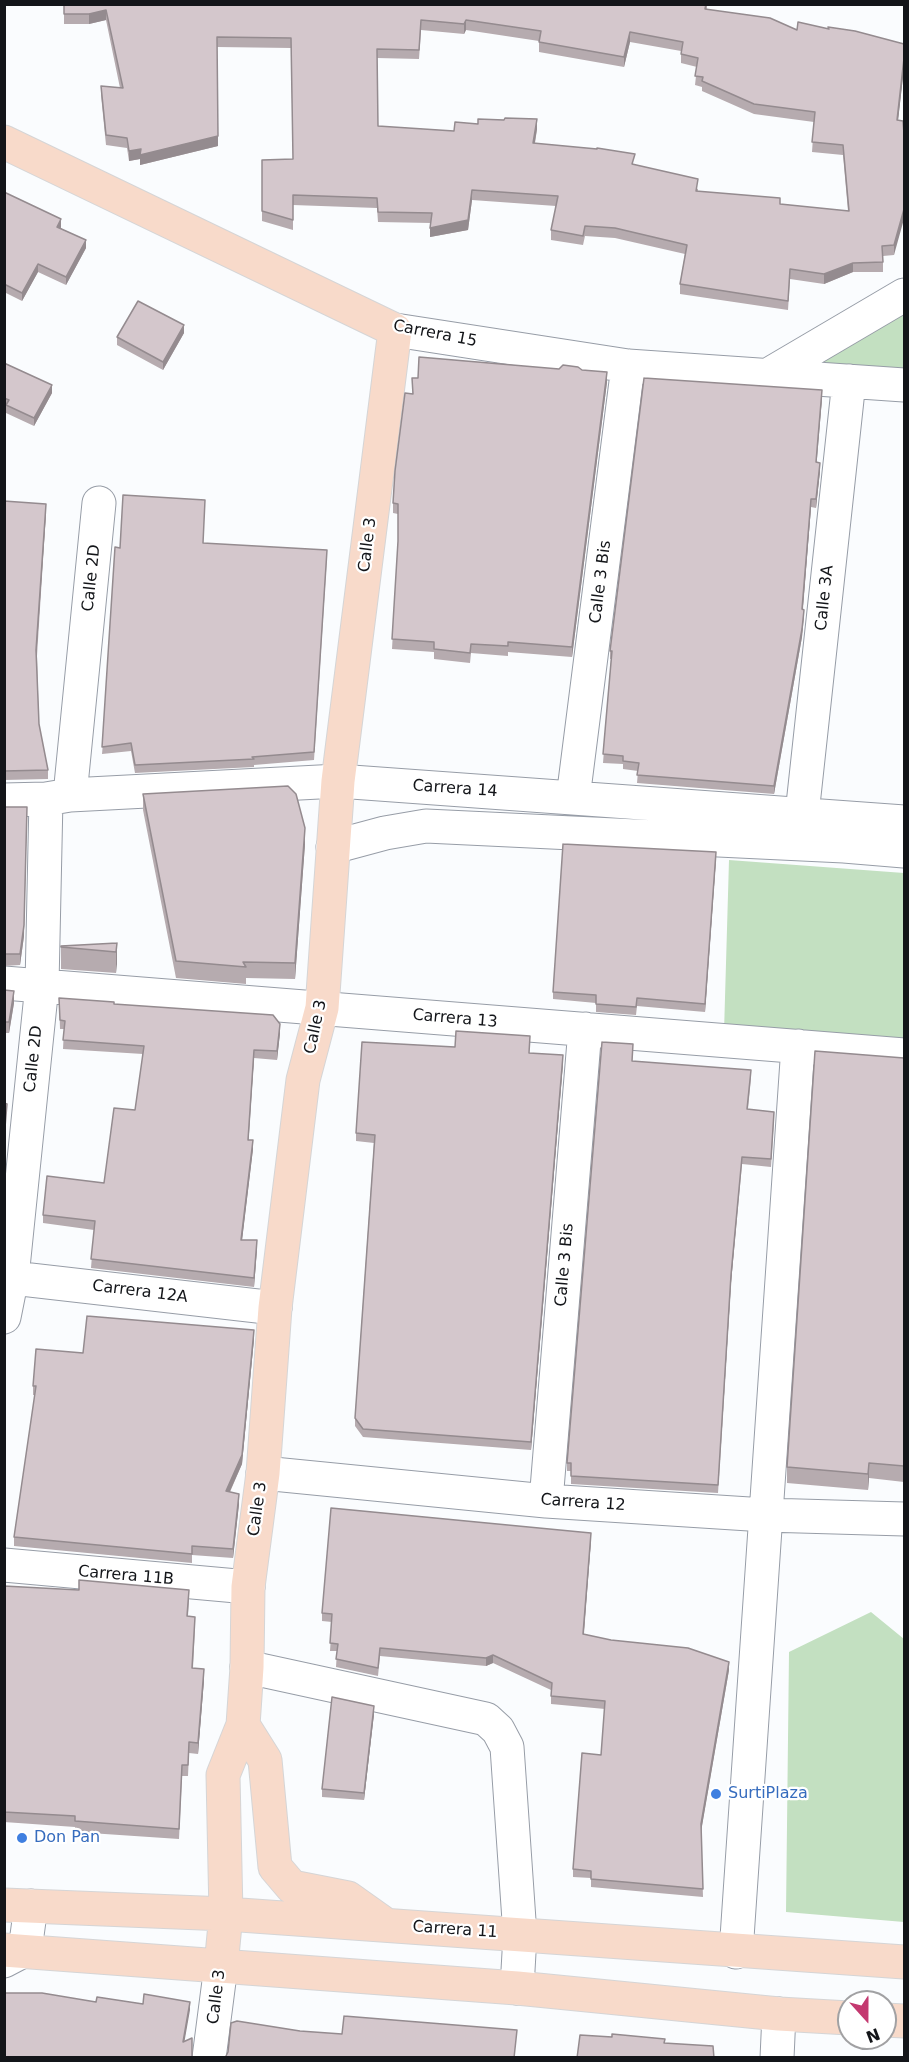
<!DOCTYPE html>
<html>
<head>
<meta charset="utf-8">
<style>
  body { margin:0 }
  #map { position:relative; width:909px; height:2062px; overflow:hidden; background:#fafcfe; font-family:"DejaVu Sans",sans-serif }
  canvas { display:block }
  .frame { position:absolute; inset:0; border:6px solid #131519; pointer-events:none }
  .north { position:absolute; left:837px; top:1990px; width:60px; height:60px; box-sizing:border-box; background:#fff; border:2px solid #a1a1a3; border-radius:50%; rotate:159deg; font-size:16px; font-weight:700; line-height:24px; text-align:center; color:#131519 }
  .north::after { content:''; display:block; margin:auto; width:21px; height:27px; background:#c43970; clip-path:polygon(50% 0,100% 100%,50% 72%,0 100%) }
</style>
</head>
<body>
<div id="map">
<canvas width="909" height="2062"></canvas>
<div class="frame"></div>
<div class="north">N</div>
</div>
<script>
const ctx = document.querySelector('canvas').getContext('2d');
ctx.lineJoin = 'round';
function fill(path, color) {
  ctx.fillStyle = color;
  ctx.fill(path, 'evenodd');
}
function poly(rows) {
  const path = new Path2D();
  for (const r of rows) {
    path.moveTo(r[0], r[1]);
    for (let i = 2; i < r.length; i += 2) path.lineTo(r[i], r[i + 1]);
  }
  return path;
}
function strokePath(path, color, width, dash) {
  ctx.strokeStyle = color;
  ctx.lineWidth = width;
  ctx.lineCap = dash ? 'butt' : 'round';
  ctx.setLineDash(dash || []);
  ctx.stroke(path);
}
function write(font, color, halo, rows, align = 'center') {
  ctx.font = font + ' "DejaVu Sans",sans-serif';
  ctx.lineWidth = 4.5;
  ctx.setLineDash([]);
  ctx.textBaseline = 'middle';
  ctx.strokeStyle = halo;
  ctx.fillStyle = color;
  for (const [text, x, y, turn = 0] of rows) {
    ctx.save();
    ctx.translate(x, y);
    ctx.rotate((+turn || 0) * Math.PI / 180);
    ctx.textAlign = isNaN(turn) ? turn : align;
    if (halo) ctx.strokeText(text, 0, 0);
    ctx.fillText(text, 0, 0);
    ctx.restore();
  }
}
fill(poly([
  [904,313,904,376,833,372,823,360],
  [729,860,904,873,904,1046,724,1032],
  [871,1612,904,1639,904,1922,786,1912,789,1652]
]), '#c3e0c1');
const minor = poly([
  [395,330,628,366,904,385],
  [768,375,904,295],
  [70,795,99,503],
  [573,798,628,366],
  [4,800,46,799,70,795,338,781,904,822],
  [802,814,849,381],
  [333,847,385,833,426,826,844,846,904,851],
  [4,983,904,1055],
  [4,1277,275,1308],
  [4,1317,12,1277,42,985,46,799],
  [263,1473,546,1501,765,1515,904,1519],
  [546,1501,585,1029],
  [4,1565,248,1587],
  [247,1667,486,1719,498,1730,507,1747,520,1935,517,1988],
  [736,1952,798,1046],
  [4,1961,25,1950,31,1906],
  [209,2058,221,1966],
  [777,2058,779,2014]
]);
const major = poly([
  [4,142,395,330,338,781,322,1008,303,1080,275,1308,263,1473,248,1587,247,1667,243,1725,223,1775,226,1914,221,1966],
  [243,1725,265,1760,275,1867,292,1887,348,1898,386,1925],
  [4,1905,226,1914,904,1962],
  [4,1950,517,1988,779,2014,849,2018],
  [885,2020,904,2021]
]);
strokePath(minor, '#979da7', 35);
strokePath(major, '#d5d5d6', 35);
strokePath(minor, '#fff', 33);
strokePath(major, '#f8daca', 33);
fill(poly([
  [64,4,707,4,707,9,797,30,828,29,828,27,904,44,904,68,898,120,894,255,883,256,883,272,853,272,824,284,790,279,788,310,680,294,680,284,685,254,615,238,585,236,583,245,551,240,551,230,556,206,472,200,468,230,430,237,431,223,378,222,377,208,293,205,293,230,262,221,262,160,293,159,291,48,217,47,218,146,140,165,140,159,129,161,127,148,106,145,101,95,101,86,120,88,106,20,89,24,64,24],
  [421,30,464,34,466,30,539,41,539,52,624,67,630,42,681,51,681,63,697,67,695,85,702,87,702,91,754,114,814,122,812,152,843,155,848,211,780,204,698,191,698,189,634,165,535,143,537,129,454,131,378,126,377,58,419,59],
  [4,192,61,227,61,228,86,248,66,285,38,272,22,301,4,292],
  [184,333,163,370,117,345,117,337],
  [4,363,52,393,34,426,6,413,6,406,4,406],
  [582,370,607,382,572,657,508,652,508,656,471,653,470,663,434,659,434,652,392,649,398,541,398,514,393,513,393,503,412,394,418,378],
  [822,398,816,462,820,471,816,508,811,507,803,609,804,618,802,637,774,794,637,783,638,771,623,769,623,764,603,763,611,659,610,659,610,651],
  [4,501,46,513,37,656,39,724,48,770,48,779,4,780],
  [204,543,327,557,314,760,254,765,254,767,135,773,131,751,102,754,120,548],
  [143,794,305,844,295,979,246,978,246,984,176,978,143,810],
  [4,807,24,936,20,965,4,966],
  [716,859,705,1012,637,1006,636,1015,596,1012,596,1003,553,999,553,992],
  [117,943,116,973,61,969,61,946],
  [4,990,14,1003,9,1033,4,1033],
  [59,998,114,1004,280,1033,277,1060,254,1058,248,1140,253,1149,242,1240,257,1248,254,1287,91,1268,94,1230,43,1223,43,1215,104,1183,135,1110,143,1054,63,1049,64,1029,60,1029],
  [633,1052,632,1061,751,1078,748,1109,774,1119,771,1167,742,1164,731,1283,718,1493,571,1484,571,1471,567,1471,567,1463],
  [529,1053,563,1063,531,1450,363,1437,355,1426,355,1418,374,1143,356,1141,356,1133],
  [903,1058,904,1058,904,1482,869,1478,868,1490,787,1483,787,1467],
  [254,1339,242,1464,230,1492,239,1504,233,1558,192,1555,192,1563,14,1546,14,1537,35,1395,33,1395,33,1386,83,1353],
  [591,1540,584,1634,729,1670,701,1831,703,1897,591,1887,591,1878,573,1877,573,1869,601,1755,605,1709,551,1704,551,1690,493,1663,486,1666,380,1656,378,1676,336,1667,337,1651,330,1651,332,1622,322,1621,322,1613],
  [4,1586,189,1600,188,1616,195,1628,193,1668,204,1680,198,1754,189,1753,188,1776,182,1776,179,1839,75,1832,75,1827,4,1822],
  [374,1714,364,1800,322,1797,322,1789]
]), '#b6abaf');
fill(poly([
  [106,10,106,20,89,24,89,14],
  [466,20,466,30,464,34,464,24],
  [630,32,630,42,624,67,624,57],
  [904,58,904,68,897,130,897,120],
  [537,119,537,129,533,153,533,143],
  [218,136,218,146,140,165,140,159,129,161,129,151],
  [472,190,472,200,468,230,430,237,430,228],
  [904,209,904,219,894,255,894,245],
  [61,219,61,227,57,235,57,227],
  [86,240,86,248,66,285,66,277],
  [853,263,853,272,824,284,824,274],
  [38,264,38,272,22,301,22,293],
  [184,325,184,333,163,370,163,362],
  [607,372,607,382,572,657,572,647],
  [52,385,52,393,34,426,34,418],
  [822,390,822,398,816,470,816,462],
  [820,463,820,471,816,508,816,499],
  [811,499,811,507,802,618,802,609],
  [46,504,46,513,36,659,36,650],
  [804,610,802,637,774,794,774,786],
  [27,807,24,936,20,965,20,954],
  [305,828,305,844,295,979,295,963],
  [716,852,716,859,705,1012,705,1004],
  [117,943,117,964,116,973,116,952],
  [14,991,14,1003,9,1033,9,1022],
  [280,1024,280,1033,277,1060,277,1051],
  [254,1050,254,1058,248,1149,248,1140],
  [563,1055,563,1063,531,1450,531,1442],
  [253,1140,253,1149,241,1249,241,1240],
  [742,1157,731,1283,718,1493,731,1275],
  [257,1240,257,1248,254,1287,254,1278],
  [254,1330,254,1339,242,1464,226,1500,226,1491],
  [869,1463,869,1478,868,1490,868,1474],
  [239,1494,239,1504,233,1558,233,1549],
  [591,1533,591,1540,583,1642,583,1634],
  [493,1655,493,1663,486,1666,486,1658],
  [729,1662,729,1670,701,1832,701,1824],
  [204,1669,204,1680,198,1754,198,1743],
  [374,1706,374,1714,364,1800,364,1793],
  [190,2002,190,2010,183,2050,183,2042]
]), '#948b8f');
const building = poly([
  [64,4,706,4,705,9,770,18,797,30,798,22,829,29,828,27,855,31,904,44,904,58,897,120,903,121,904,134,904,209,894,245,882,246,883,262,853,263,824,274,790,269,788,301,680,284,687,245,615,228,585,226,583,236,551,230,558,196,472,190,468,220,430,228,432,213,378,212,377,198,293,195,293,220,262,211,262,160,293,159,291,38,217,37,218,136,140,155,141,149,129,151,127,138,106,135,101,86,123,88,106,10,89,14,64,14,64,4],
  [421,20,464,24,466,20,541,31,539,42,624,57,630,32,683,42,681,54,698,58,695,76,703,77,702,81,754,104,815,112,812,142,843,145,849,211,780,204,780,198,696,191,698,179,632,164,635,154,597,148,597,149,533,143,537,119,505,118,504,120,478,119,478,124,455,122,454,131,378,126,377,49,419,50,421,20],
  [4,192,61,219,57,227,86,240,66,277,38,264,22,293,4,284,4,192],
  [138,301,184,325,163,362,117,337,138,301],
  [419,357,559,369,563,365,578,367,582,370,607,372,572,647,508,642,508,646,471,644,470,653,434,649,434,642,392,639,398,541,398,504,393,503,395,471,405,393,413,394,412,378,418,378,419,357],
  [4,363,52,385,34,418,6,405,9,400,4,398,4,363],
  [644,378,822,390,816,462,820,463,816,499,811,499,802,609,804,610,802,629,774,786,637,775,639,763,623,761,623,756,603,754,612,651,610,651,644,378],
  [123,495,205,500,203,543,327,550,314,752,252,757,254,759,135,765,131,743,102,747,115,547,120,548,123,495],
  [4,501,46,504,36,650,39,724,48,770,4,771,4,501],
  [288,786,296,794,305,828,295,963,243,962,246,967,176,961,143,794,288,786],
  [4,807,27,807,24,925,20,954,4,954,4,807],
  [563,844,716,852,705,1004,637,998,636,1007,596,1004,596,995,553,992,563,844],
  [117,943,116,952,61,947,61,946,117,943],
  [4,990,14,991,9,1022,4,1022,4,990],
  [59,998,114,1002,114,1004,273,1015,280,1024,277,1051,254,1050,248,1140,253,1140,241,1240,257,1240,254,1278,91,1259,95,1221,43,1215,47,1176,104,1183,114,1108,135,1110,144,1046,63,1040,65,1021,60,1020,59,998],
  [456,1031,530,1036,529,1053,563,1055,531,1442,363,1429,355,1418,375,1135,356,1133,362,1042,455,1047,456,1031],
  [602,1042,633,1044,632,1061,751,1070,747,1109,774,1112,771,1159,742,1157,731,1275,718,1485,571,1476,571,1463,567,1463,602,1042],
  [815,1051,904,1058,904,1466,869,1463,868,1474,787,1467,815,1051],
  [4,1103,7,1104,4,1139,4,1103],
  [87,1316,254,1330,242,1455,226,1491,239,1494,233,1549,192,1546,192,1554,14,1537,36,1386,33,1386,36,1349,83,1353,87,1316],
  [331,1508,591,1533,583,1634,611,1640,688,1648,729,1662,701,1824,703,1889,591,1879,591,1871,573,1869,582,1753,601,1755,605,1701,551,1696,552,1683,493,1655,486,1658,380,1648,378,1668,336,1659,338,1644,330,1643,332,1614,322,1613,331,1508],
  [79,1580,189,1590,187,1616,195,1617,192,1668,204,1669,198,1743,189,1742,188,1765,182,1765,179,1829,75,1821,75,1816,4,1812,4,1586,79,1590,79,1580],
  [332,1697,374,1706,364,1793,322,1789,332,1697],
  [4,1993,42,1993,96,2002,97,1997,143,2004,144,1994,190,2002,183,2042,192,2038,192,2058,4,2058,4,1993],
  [344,2016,517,2030,514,2058,225,2058,228,2052,231,2023,237,2021,300,2031,342,2034,344,2016],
  [612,2034,665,2039,664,2043,713,2046,714,2058,577,2058,580,2035,612,2037,612,2034]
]);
fill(building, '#d4c7cc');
strokePath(building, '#948b8f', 1.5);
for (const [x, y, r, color] of [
  [716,1794,6,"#3f7fe0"],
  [22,1838,6,"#3f7fe0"]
]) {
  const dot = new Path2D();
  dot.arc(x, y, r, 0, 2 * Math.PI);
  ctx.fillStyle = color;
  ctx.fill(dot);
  strokePath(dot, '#fff', 2);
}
write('16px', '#131519', '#fff', [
  ["Carrera 15",435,334,11],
  ["Calle 3",368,545,-83],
  ["Calle 2D",92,578,-84],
  ["Calle 3 Bis",601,582,-83],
  ["Calle 3A",825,598,-84],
  ["Carrera 14",455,789,4],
  ["Carrera 13",455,1019,5],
  ["Calle 3",316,1027,-78],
  ["Calle 2D",34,1059,-84],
  ["Calle 3 Bis",565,1265,-85],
  ["Carrera 12A",140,1292,7],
  ["Carrera 12",583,1503,4],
  ["Calle 3",258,1509,-82],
  ["Carrera 11B",126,1576,5],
  ["Carrera 11",455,1930,4],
  ["Calle 3",217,1997,-83]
]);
write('16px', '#366cbe', '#fff', [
  ["SurtiPlaza",728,1794],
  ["Don Pan",34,1838]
], 'left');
</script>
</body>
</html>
